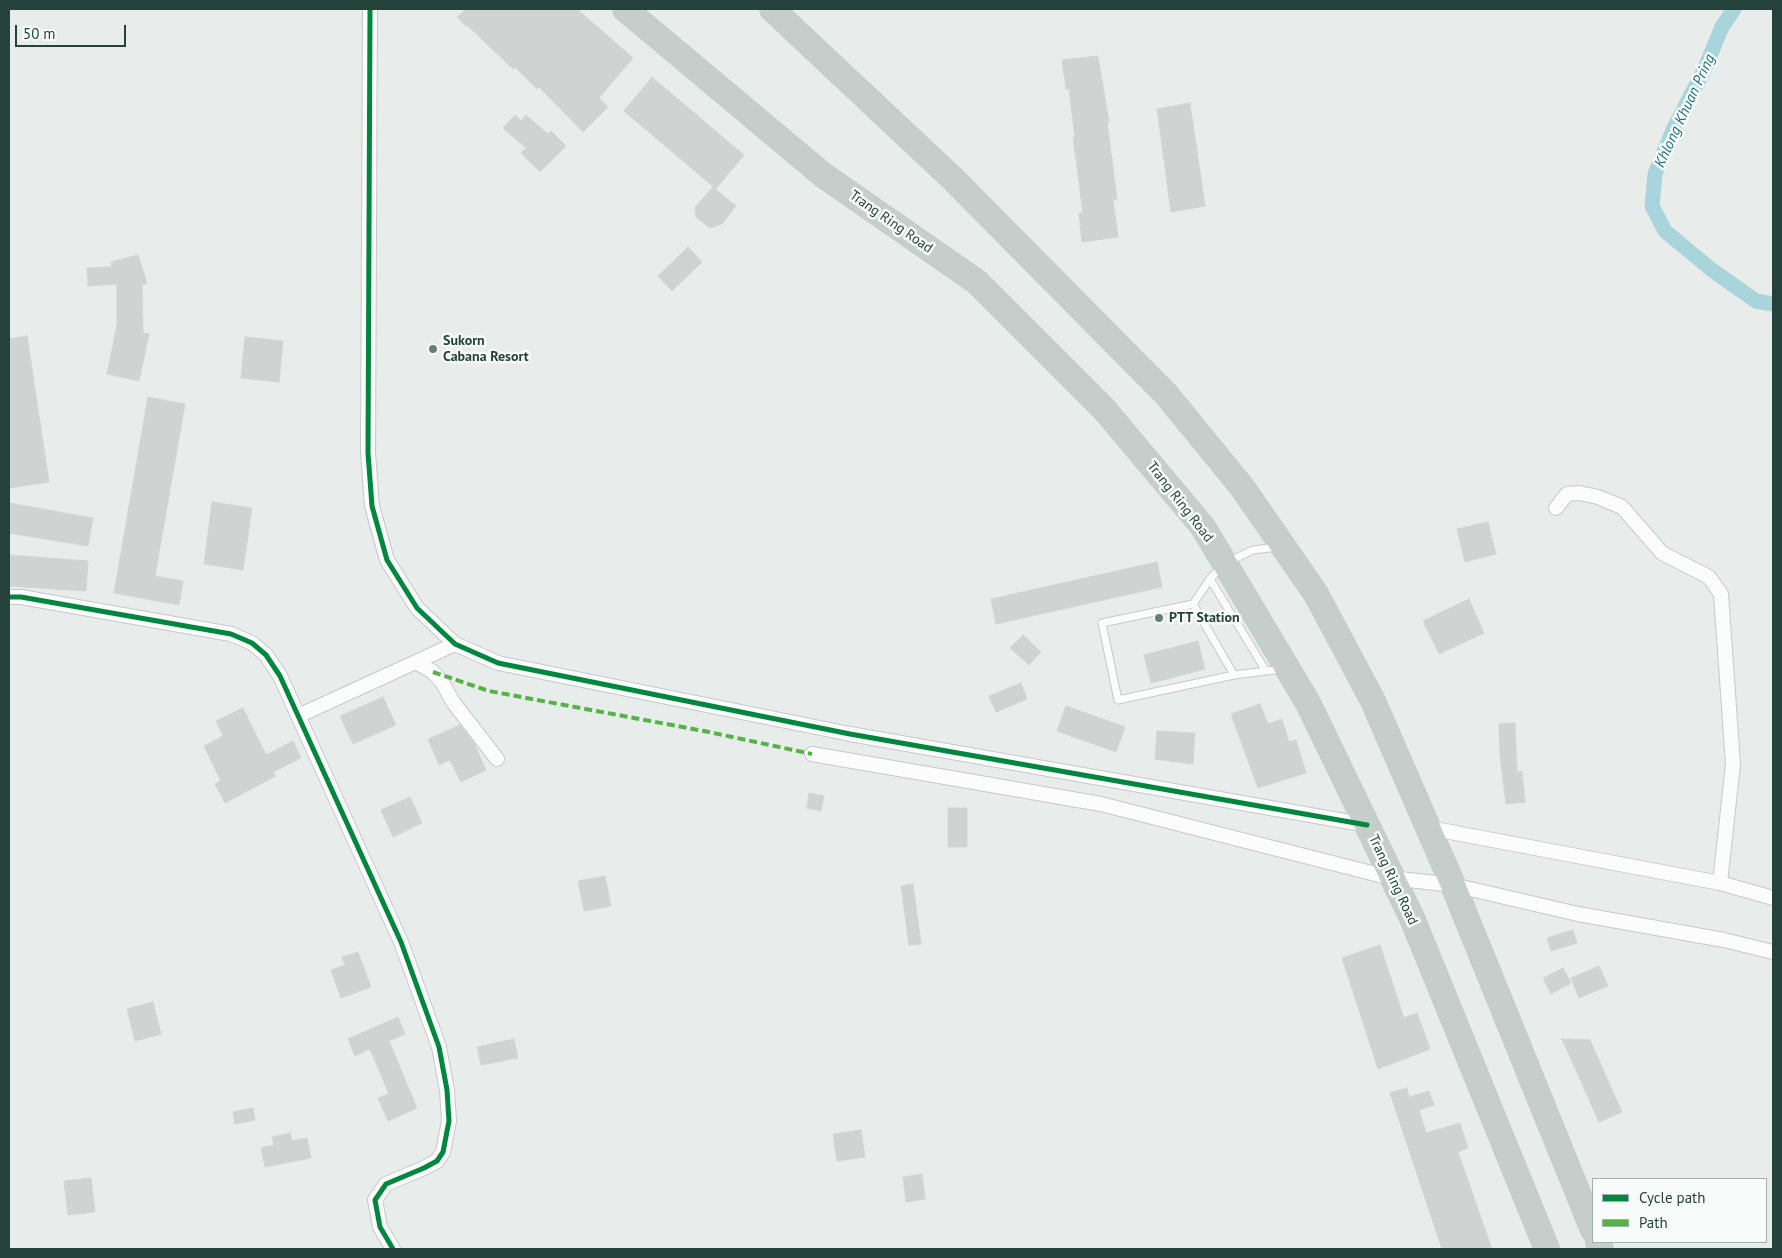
<!DOCTYPE html>
<html>
<head>
<meta charset="utf-8">
<style>
  body { margin:0 }
  #map { position:relative; width:1782px; height:1258px; overflow:hidden; background:#e8edeb; font-family:"PT Sans",sans-serif }
  canvas { display:block }
  .frame { position:absolute; inset:0; border:10px solid #24423a; pointer-events:none }
  .legend { position:absolute; left:1592px; top:1178px; width:175px; height:65px; box-sizing:border-box; background:#f7fbf9; border:1px solid #a3b1ad; margin:0; padding:6px 9px; list-style:none; font-size:15px; color:#24423a }
  .legend li { display:flex; align-items:center; gap:10px; height:25px }
  .legend b { width:25px; border:1px solid #a3b1ad }
  .scale { position:absolute; left:15px; top:25px; width:111px; height:22px; box-sizing:border-box; border:2px solid #24423a; border-top:0; padding-left:6px; font-size:15px; line-height:18px; white-space:nowrap; color:#24423a; -webkit-text-stroke:4px #f7fbf9; paint-order:stroke }
</style>
</head>
<body>
<div id="map">
<canvas width="1782" height="1258"></canvas>
<div class="frame"></div>
<ul class="legend">
<li><b style="height:6px;background:#00873e"></b>Cycle path</li>
<li><b style="height:6px;background:#55b346"></b>Path</li>
</ul>
<div class="scale">50 m</div>
</div>
<script>
const ctx = document.querySelector('canvas').getContext('2d');
ctx.lineJoin = 'round';
function poly(rows) {
  const path = new Path2D();
  for (const r of rows) {
    path.moveTo(r[0], r[1]);
    for (let i = 2; i < r.length; i += 2) path.lineTo(r[i], r[i + 1]);
  }
  return path;
}
function strokePath(path, color, width, dash) {
  ctx.strokeStyle = color;
  ctx.lineWidth = width;
  ctx.lineCap = dash ? 'butt' : 'round';
  ctx.setLineDash(dash || []);
  ctx.stroke(path);
}
function fill(path, color) {
  ctx.fillStyle = color;
  ctx.fill(path, 'evenodd');
}
function write(font, color, halo, rows, align = 'center') {
  ctx.font = font + ' "PT Sans",sans-serif';
  ctx.lineWidth = 5;
  ctx.setLineDash([]);
  ctx.textBaseline = 'middle';
  ctx.strokeStyle = halo;
  ctx.fillStyle = color;
  for (const [text, x, y, turn = 0] of rows) {
    ctx.save();
    ctx.translate(x, y);
    ctx.rotate((+turn || 0) * Math.PI / 180);
    ctx.textAlign = isNaN(turn) ? turn : align;
    if (halo) ctx.strokeText(text, 0, 0);
    ctx.fillText(text, 0, 0);
    ctx.restore();
  }
}
strokePath(poly([
  [1734,9,1722,27,1705,68,1673,130,1655,174,1652,206,1665,231,1712,270,1756,301,1773,304]
]), '#a9d4db', 15);
const building = poly([
  [466,9,577,9,633,58,599,98,608,107,583,132,539,87,537,89,515,67,513,69,468,26,467,27,457,17,466,9],
  [1098,56,1109,122,1107,122,1117,199,1113,200,1118,237,1082,242,1079,213,1083,213,1073,137,1075,137,1069,89,1066,89,1062,60,1098,56],
  [652,77,744,155,716,189,624,111,652,77],
  [1190,103,1205,206,1171,212,1157,109,1190,103],
  [515,115,521,121,526,115,548,134,551,131,566,146,540,172,521,153,526,148,503,128,515,115],
  [713,187,736,206,722,224,710,228,696,217,695,207,713,187],
  [688,247,702,262,672,291,658,276,688,247],
  [138,255,147,283,142,285,143,333,149,334,139,381,107,374,117,325,117,284,88,286,87,268,112,267,111,262,138,255],
  [27,336,49,482,9,488,9,339,27,336],
  [245,337,283,341,279,382,241,378,245,337],
  [148,397,185,404,155,576,183,581,179,605,114,593,148,397],
  [212,502,252,508,243,570,204,564,212,502],
  [9,503,93,518,88,546,9,533,9,503],
  [1488,522,1496,554,1465,562,1457,529,1488,522],
  [9,555,88,561,86,591,9,586,9,555],
  [1157,562,1162,587,996,624,991,599,1157,562],
  [1469,599,1484,633,1439,654,1423,621,1469,599],
  [1023,635,1041,652,1029,665,1010,648,1023,635],
  [1198,641,1205,669,1151,683,1144,655,1198,641],
  [1021,683,1027,699,996,712,989,696,1021,683],
  [383,697,396,725,353,744,340,716,383,697],
  [1260,704,1268,724,1282,719,1289,742,1296,740,1306,773,1258,788,1231,714,1260,704],
  [1066,706,1125,727,1116,752,1057,731,1066,706],
  [243,708,266,755,293,741,301,758,273,772,276,776,225,803,215,784,221,781,204,746,223,736,216,721,243,708],
  [1515,723,1517,772,1522,771,1525,802,1506,804,1500,756,1499,724,1515,723],
  [460,725,474,743,486,770,461,782,450,760,439,765,428,739,460,725],
  [1157,731,1195,733,1193,764,1155,759,1157,731],
  [809,793,824,796,821,811,807,808,809,793],
  [410,797,422,823,393,837,381,810,410,797],
  [948,808,967,808,967,847,948,847,948,808],
  [605,876,611,906,584,911,578,881,605,876],
  [913,884,921,944,909,945,901,886,913,884],
  [1573,930,1577,943,1551,951,1547,938,1573,930],
  [1380,945,1404,1018,1417,1013,1430,1049,1378,1069,1342,958,1380,945],
  [358,952,371,987,341,998,331,970,345,965,342,957,358,952],
  [1599,966,1608,986,1579,998,1571,978,1599,966],
  [1563,968,1571,983,1551,994,1543,978,1563,968],
  [153,1002,161,1034,135,1041,127,1009,153,1002],
  [398,1017,405,1034,389,1041,417,1108,388,1121,378,1098,389,1094,370,1049,355,1056,348,1039,398,1017],
  [514,1039,518,1058,481,1065,477,1047,514,1039],
  [1562,1039,1590,1040,1622,1112,1599,1122,1562,1039],
  [1407,1088,1409,1097,1429,1091,1434,1105,1419,1110,1426,1133,1460,1123,1468,1148,1458,1152,1492,1249,1442,1249,1390,1093,1407,1088],
  [253,1108,255,1120,235,1124,233,1112,253,1108],
  [861,1130,865,1157,837,1161,833,1134,861,1130],
  [290,1133,292,1141,307,1138,311,1158,265,1167,261,1148,274,1145,272,1137,290,1133],
  [922,1174,925,1199,906,1202,903,1177,922,1174],
  [91,1178,95,1212,68,1215,64,1181,91,1178]
]);
fill(building, '#cfd4d2');
strokePath(building, '#d1d6d4', 1);
const service = poly([
  [1277,547,1253,550,1225,563,1210,579,1266,671,1282,669],
  [1210,579,1193,604,1102,623,1118,700,1234,675,1266,671],
  [1193,604,1234,675]
]);
const minor = poly([
  [370,9,368,453,372,506,387,560,417,608,455,644,498,663,850,734,1367,825],
  [1556,508,1567,494,1579,493,1598,497,1622,507,1662,553,1709,577,1721,594,1733,764,1720,883],
  [9,597,21,597,231,634,252,643,266,655,280,676,401,942,439,1047,447,1090,449,1121,443,1152,437,1161,424,1168,386,1184,375,1200,380,1227,393,1249],
  [416,662,433,672,442,682,453,702,497,759],
  [298,716,455,644],
  [812,754,1101,804,1391,878,1453,885,1578,914,1724,940,1773,952],
  [1429,828,1720,883,1773,898]
]);
const trunk = poly([
  [625,9,823,175,977,282,1104,409,1203,527,1308,703,1412,918,1547,1249],
  [772,9,952,178,1166,394,1242,487,1316,594,1373,701,1453,885,1593,1230],
  [1598,1242,1601,1249]
]);
strokePath(service, '#c5cac8', 9);
strokePath(minor, '#c5cac8', 16);
strokePath(trunk, '#c3ccc9', 26);
strokePath(service, '#fcfcfc', 7);
strokePath(minor, '#fcfcfc', 14);
strokePath(trunk, '#c6cecc', 24);
strokePath(poly([
  [433,672,489,691,704,731,812,754]
]), '#55b346', 4, [8, 4]);
strokePath(poly([
  [370,9,368,453,372,506,387,560,417,608,455,644,498,663,850,734,1367,825],
  [9,597,21,597,231,634,252,643,266,655,280,676,401,942,439,1047,447,1090,449,1121,443,1152,437,1161,424,1168,386,1184,375,1200,380,1227,393,1249]
]), '#00873e', 5);
for (const [x, y, r, color] of [
  [433,349,5,"#697e78"],
  [1159,618,5,"#697e78"]
]) {
  const dot = new Path2D();
  dot.arc(x, y, r, 0, 2 * Math.PI);
  ctx.fillStyle = color;
  ctx.fill(dot);
  strokePath(dot, '#f7fbf9', 2);
}
write('14px', '#24423a', '#f7fbf9', [
  ["Trang Ring Road",891,222,35],
  ["Trang Ring Road",1180,502,52],
  ["Trang Ring Road",1393,880,65]
]);
write('bold 14px', '#24423a', '#f7fbf9', [
  ["Sukorn",443,341],
  ["Cabana Resort",443,357],
  ["PTT Station",1169,618]
], 'left');
write('italic 15px', '#1c6f80', '#f7fbf9', [
  ["Khlong Khuan Pring",1685,111,-65]
]);
</script>
</body>
</html>
